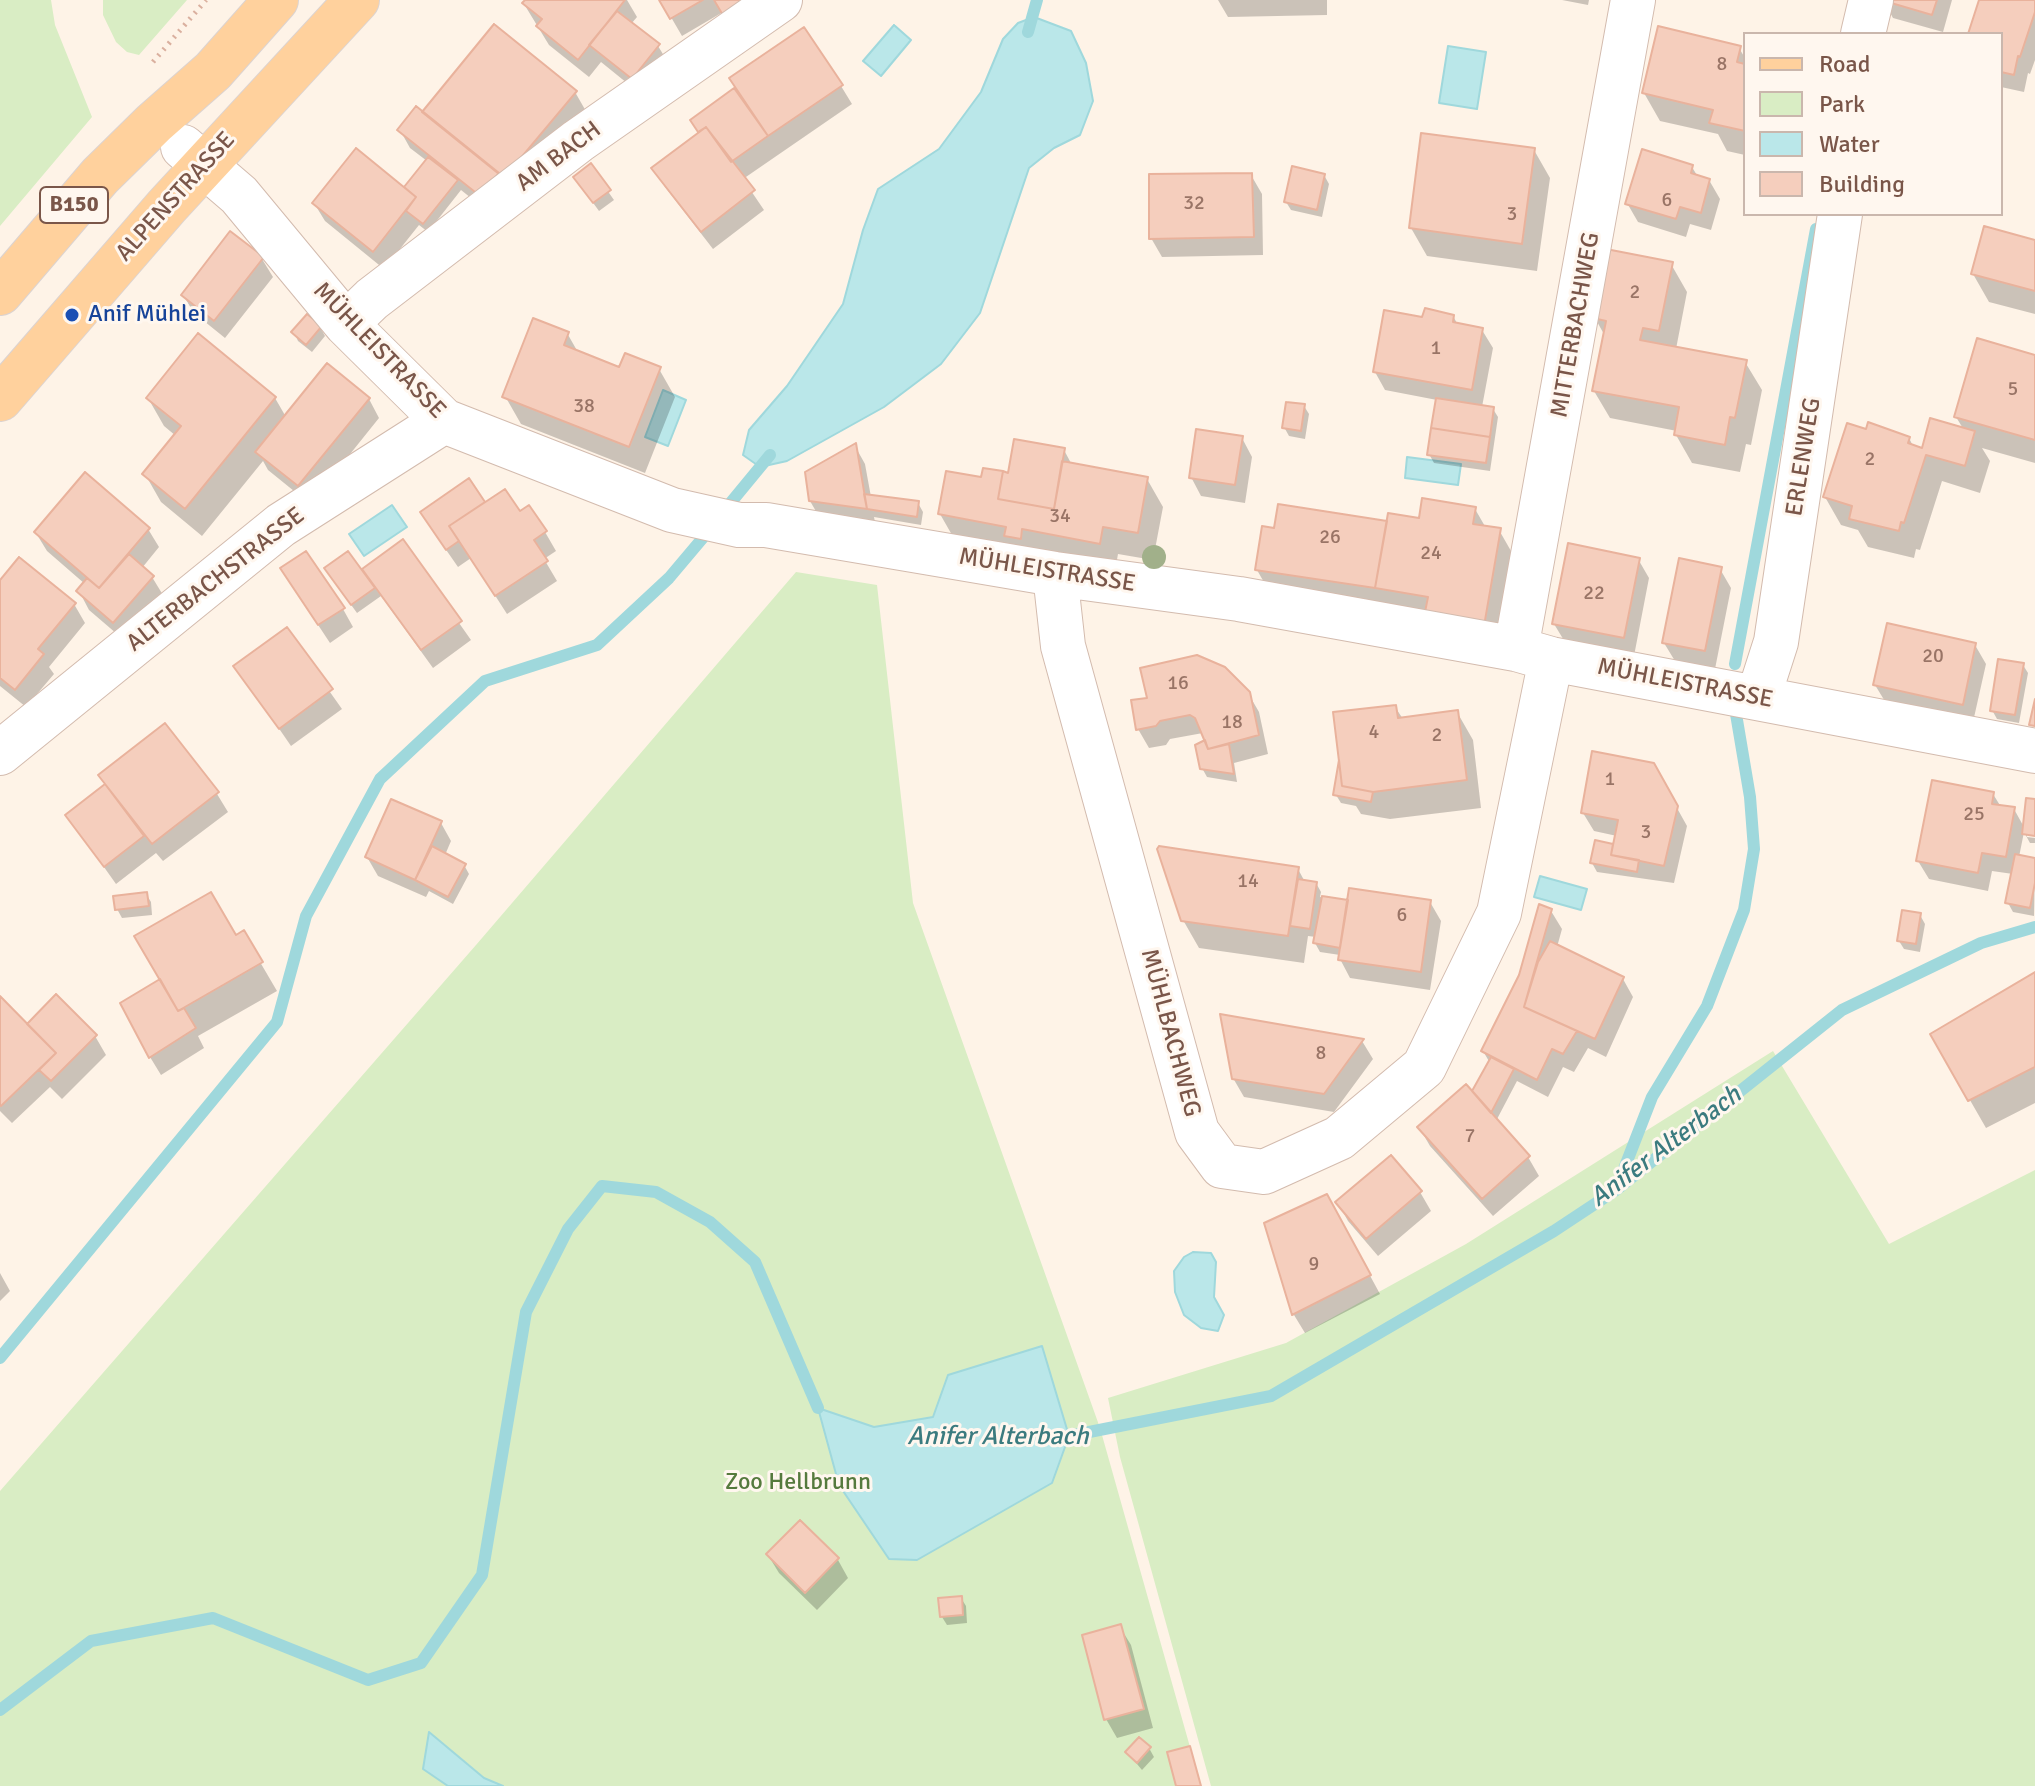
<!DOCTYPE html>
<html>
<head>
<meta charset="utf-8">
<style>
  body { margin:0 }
  #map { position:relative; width:2035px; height:1786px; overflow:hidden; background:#fef3e7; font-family:Signika,sans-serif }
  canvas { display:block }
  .legend { position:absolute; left:1743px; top:32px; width:260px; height:184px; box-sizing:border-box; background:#fff7ef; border:2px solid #cab7ad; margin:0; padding:10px 14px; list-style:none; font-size:24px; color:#7a5649 }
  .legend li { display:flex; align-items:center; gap:16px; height:40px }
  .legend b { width:40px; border:2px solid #cab7ad }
</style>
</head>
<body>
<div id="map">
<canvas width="2035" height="1786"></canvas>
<ul class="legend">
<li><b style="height:10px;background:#ffd19d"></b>Road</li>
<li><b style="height:22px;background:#d9edc4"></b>Park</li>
<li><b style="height:22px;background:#bae7e9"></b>Water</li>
<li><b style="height:22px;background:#f5cebd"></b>Building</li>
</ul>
</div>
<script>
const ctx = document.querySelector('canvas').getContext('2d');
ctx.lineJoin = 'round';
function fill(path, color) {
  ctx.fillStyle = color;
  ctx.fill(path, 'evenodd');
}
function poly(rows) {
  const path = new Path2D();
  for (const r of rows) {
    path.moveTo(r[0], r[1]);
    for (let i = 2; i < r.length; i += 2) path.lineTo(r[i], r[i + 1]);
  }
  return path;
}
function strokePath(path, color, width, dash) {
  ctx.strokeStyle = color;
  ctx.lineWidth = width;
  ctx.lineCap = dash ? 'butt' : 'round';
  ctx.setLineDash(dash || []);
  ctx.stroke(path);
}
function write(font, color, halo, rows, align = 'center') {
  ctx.font = font + ' Signika,sans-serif';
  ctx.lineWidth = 6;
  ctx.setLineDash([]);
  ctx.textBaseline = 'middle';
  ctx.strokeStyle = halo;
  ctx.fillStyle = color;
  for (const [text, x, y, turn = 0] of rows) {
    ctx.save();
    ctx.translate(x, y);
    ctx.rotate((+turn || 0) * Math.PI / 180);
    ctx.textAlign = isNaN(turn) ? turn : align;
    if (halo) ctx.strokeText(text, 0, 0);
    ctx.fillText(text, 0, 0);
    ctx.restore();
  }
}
fill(poly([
  [0,0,51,0,55,25,92,117,0,226],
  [103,0,187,0,139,55,127,52,116,42,103,15],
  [796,572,877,585,913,903,1100,1428,1201,1786,0,1786,0,1491,476,945],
  [1773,1051,1889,1244,2035,1170,2035,1786,1211,1786,1120,1457,1108,1398,1286,1343,1466,1244]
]), '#d9edc4');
const water = poly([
  [1034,17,1071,31,1086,63,1093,101,1080,135,1054,148,1029,168,980,313,941,364,884,407,787,461,760,467,743,455,749,430,787,386,843,304,863,230,878,189,939,149,981,92,1003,39,1018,23,1034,17],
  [894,25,911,40,881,76,863,61,894,25],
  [1448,46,1486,52,1477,109,1439,103,1448,46],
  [663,390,686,400,668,446,645,437,663,390],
  [1407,457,1461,464,1458,485,1405,478,1407,457],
  [392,505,407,527,364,556,349,534,392,505],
  [1540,876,1587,889,1581,910,1534,897,1540,876],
  [1193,1252,1211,1253,1216,1262,1214,1297,1224,1315,1218,1331,1201,1328,1184,1315,1175,1292,1174,1271,1184,1257,1193,1252],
  [1042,1346,1069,1436,1052,1483,917,1560,889,1559,839,1485,818,1408,874,1427,933,1417,948,1375,1042,1346],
  [429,1732,484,1778,503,1786,448,1786,423,1769,429,1732]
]);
fill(water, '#bae7e9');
strokePath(water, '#9fd8dc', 2);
fill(poly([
  [527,0,627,0,637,17,631,24,658,46,669,64,643,96,601,62,589,77,549,45,524,4],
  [661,0,768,0,723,12,682,36],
  [1218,0,1327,0,1327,15,1228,17],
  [1562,0,1589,0,1588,5],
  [1883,0,1952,0,1943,32,1893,18],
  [1982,0,2035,0,2035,60,2030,74,2028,73,2024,92,2001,87,2001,34,1970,34],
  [1739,48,1745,58,1745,155,1727,151,1718,134,1660,121,1644,93],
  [841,86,852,104,743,179,764,210,713,249,665,187,654,169,700,133,692,120,736,89],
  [575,92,591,120,491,214,461,190,428,232,419,225,384,269,325,221,314,203,411,195,407,187,427,161,410,148,400,130,423,114],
  [1534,150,1550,178,1537,271,1427,256,1411,228],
  [590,166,614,200,599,211,575,178],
  [1692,167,1698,177,1709,180,1720,199,1711,230,1690,224,1686,237,1638,222,1627,203],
  [1251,175,1262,194,1263,255,1162,257,1151,238],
  [1324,175,1329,184,1322,217,1291,210,1286,202],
  [2035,242,2035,314,1989,302,1973,274],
  [262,259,273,277,225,338,194,313,183,295],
  [1671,264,1687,292,1676,349,1745,362,1762,390,1751,445,1746,444,1740,472,1692,463,1676,435,1677,431,1610,418,1594,391,1605,336,1595,318],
  [1453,316,1458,325,1482,330,1493,348,1482,407,1493,409,1498,417,1490,471,1434,463,1429,454,1437,400,1385,390,1375,372,1424,319],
  [320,327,325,336,312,352,298,341,294,332],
  [567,333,579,354,620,369,659,369,675,397,645,473,521,424,505,396],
  [2035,357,2035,463,1982,448,1990,461,1980,493,1942,481,1920,550,1916,549,1914,558,1868,547,1858,530,1841,525,1825,497,1909,438,1913,446,1923,450,1964,430,1956,417],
  [148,398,275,398,286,417,369,399,379,418,310,504,268,470,263,461,202,536,161,502,145,474,176,436,164,426],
  [1304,406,1309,414,1305,439,1289,436,1284,427],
  [1242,438,1252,457,1245,503,1201,496,1191,477],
  [855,446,865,464,871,497,918,503,923,512,921,525,874,517,876,527,821,520,810,501],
  [1064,450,1072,465,1147,479,1163,507,1153,560,1118,554,1115,571,956,542,940,514,983,480,1010,475],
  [469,480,485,504,520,514,545,532,556,551,544,559,557,581,507,614,471,558,458,567,433,531],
  [1475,509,1486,528,1499,530,1515,558,1498,659,1273,598,1257,570,1276,530,1421,521],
  [148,529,159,547,142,568,152,577,163,595,124,640,89,610,79,591,85,584,47,551,36,533],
  [402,542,471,640,433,668,381,596,357,613,331,577,361,572],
  [1638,559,1649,578,1634,656,1565,642,1554,624],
  [1720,569,1731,588,1715,669,1675,661,1664,643],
  [0,583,74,604,85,623,49,667,54,674,26,707,0,686],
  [293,587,343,609,353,627,330,643],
  [286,630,342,709,291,746,236,666],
  [1975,645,1986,664,1973,722,1886,703,1875,685],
  [2023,665,2028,673,2019,723,1997,719,1992,710],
  [1248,693,1259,712,1268,754,1234,763,1237,782,1207,777,1202,768,1207,742,1203,733,1170,739,1166,745,1149,748,1138,729,1133,702],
  [1395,707,1403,719,1457,712,1473,740,1481,808,1390,819,1361,814,1356,806,1341,803,1336,795,1340,770],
  [165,726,217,794,228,812,163,861,156,853,116,884,67,815,107,786],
  [1653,765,1687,826,1674,883,1597,872,1592,863,1612,845,1614,850,1617,836,1594,831,1583,813],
  [1993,794,2001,807,2014,809,2025,829,2035,801,2035,834,2027,833,2027,837,2035,838,2035,843,2030,843,2024,832,2019,857,2035,860,2034,916,2013,912,2008,903,2013,874,1992,871,1988,891,1929,879,1918,861],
  [441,823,451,841,445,855,464,865,469,874,453,904,429,891,426,897,378,876,367,857],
  [1298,869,1305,882,1316,883,1321,892,1320,897,1349,902,1430,902,1441,921,1430,990,1350,978,1340,959,1340,955,1320,952,1315,943,1316,937,1308,936,1304,963,1199,948,1183,920],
  [146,894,151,902,152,915,122,918,117,909],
  [1551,911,1562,929,1557,947,1623,979,1633,997,1606,1057,1588,1048,1574,1072,1563,1067,1548,1097,1517,1081,1496,1121,1528,1157,1539,1176,1493,1216,1430,1146,1419,1127,1472,1094,1490,1063,1483,1051],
  [1920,915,1925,924,1920,952,1904,949,1899,941],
  [243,933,277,991,198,1036,204,1048,161,1075,150,1057,162,980],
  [2035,975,2035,1103,1986,1128,1932,1034],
  [0,999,26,1027,95,1036,106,1055,62,1099,50,1087,12,1123,0,1111],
  [1362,1041,1373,1059,1334,1112,1244,1097,1233,1078],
  [1420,1192,1431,1211,1378,1256,1348,1221,1338,1203],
  [1337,1215,1380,1294,1305,1333,1294,1315,1266,1225],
  [0,1273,10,1291,0,1301],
  [800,1523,838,1560,848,1578,817,1610,779,1573,768,1555],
  [961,1598,966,1606,967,1623,947,1625,942,1617],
  [1120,1627,1131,1645,1153,1728,1117,1738,1106,1719],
  [1149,1748,1154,1757,1142,1770,1127,1752]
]), '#0003');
strokePath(poly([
  [1028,32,1037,0],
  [723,512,770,455],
  [1735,664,1816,229],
  [1617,1187,1652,1097,1707,1006,1744,910,1754,849,1750,797,1736,714],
  [0,1358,277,1022,306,916,380,779,485,681,597,645,669,578,712,527],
  [1069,1436,1271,1396,1554,1231,1616,1190,1842,1010,1981,943,2035,927],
  [0,1710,91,1641,213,1618,368,1680,421,1663,482,1575,526,1312,568,1229,602,1186,656,1192,710,1222,755,1262,818,1408]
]), '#9fd8dc', 12);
const building = poly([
  [525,0,625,0,578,60,536,26,542,19,522,3,525,0],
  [659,0,703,0,670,19,659,0],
  [714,0,750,0,724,17,714,0],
  [1881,0,1937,0,1932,15,1881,0],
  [1979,0,2035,0,2035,12,2020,57,2018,56,2014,75,2001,72,2001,34,1968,34,1979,0],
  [617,11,660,44,632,79,589,45,617,11],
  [494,24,577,91,504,178,422,112,494,24],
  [1658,26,1741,46,1737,62,1745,64,1745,131,1709,123,1713,110,1642,93,1658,26],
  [804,27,843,85,768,136,729,78,804,27],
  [734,88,768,136,731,162,706,127,698,132,690,120,734,88],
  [416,106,499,173,480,196,397,130,416,106],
  [706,127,755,190,701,232,651,168,706,127],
  [1421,133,1535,148,1522,244,1409,228,1421,133],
  [356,148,416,197,373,252,312,203,356,148],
  [1642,149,1693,165,1691,173,1710,179,1701,213,1680,207,1676,219,1625,204,1642,149],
  [428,157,458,180,423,224,406,211,416,197,404,187,428,157],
  [591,163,611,190,593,203,573,177,591,163],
  [1292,166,1325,174,1317,210,1284,202,1292,166],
  [1252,173,1254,237,1149,239,1149,174,1252,173],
  [1984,226,2035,240,2035,291,1971,274,1984,226],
  [230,231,264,257,214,321,181,295,230,231],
  [1606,249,1673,262,1659,331,1643,328,1640,340,1747,360,1735,418,1730,417,1725,445,1674,435,1679,407,1592,391,1606,321,1593,318,1606,249],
  [1425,308,1454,315,1453,322,1483,328,1472,390,1373,372,1384,310,1422,317,1425,308],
  [307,314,322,326,306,345,291,332,307,314],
  [533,318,569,332,564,345,619,367,625,353,661,367,629,447,502,397,533,318],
  [198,333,276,397,185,509,142,474,181,426,146,398,198,333],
  [1977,338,2035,355,2035,440,1954,417,1977,338],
  [327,363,370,398,298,486,255,452,327,363],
  [1436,398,1494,407,1490,437,1431,428,1436,398],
  [1286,402,1305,404,1301,431,1282,428,1286,402],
  [1930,418,1975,431,1965,466,1926,455,1904,523,1901,522,1899,531,1849,519,1852,506,1823,497,1847,423,1866,429,1868,422,1910,437,1908,443,1922,448,1930,418],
  [1431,428,1490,437,1486,463,1427,455,1431,428],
  [1196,429,1243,436,1235,485,1189,478,1196,429],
  [1014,439,1065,448,1054,509,998,499,1003,471,1008,473,1014,439],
  [856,443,867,509,809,501,805,472,856,443],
  [1062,461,1148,477,1138,533,1103,527,1100,544,1022,529,1021,539,1004,536,1006,527,938,514,946,471,981,477,983,468,1003,471,998,499,1054,509,1062,461],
  [85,472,150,528,99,588,34,532,85,472],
  [469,478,485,502,449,526,459,541,446,550,420,512,469,478],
  [505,489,520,511,529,505,547,531,534,540,548,561,495,596,449,526,505,489],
  [864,494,919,501,917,517,867,509,864,494],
  [1422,498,1476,507,1473,524,1501,528,1483,632,1423,622,1428,597,1375,588,1388,513,1419,518,1422,498],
  [1278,504,1387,521,1375,588,1255,570,1262,526,1274,528,1278,504],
  [403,539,462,621,421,650,362,569,403,539],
  [1568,543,1640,558,1624,638,1552,624,1568,543],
  [306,551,345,608,318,625,280,568,306,551],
  [348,551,375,588,351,605,324,568,348,551],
  [129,554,154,576,113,623,76,591,87,578,99,588,129,554],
  [19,557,76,603,38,649,44,654,15,690,0,678,0,580,19,557],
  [1679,558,1722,567,1705,651,1662,643,1679,558],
  [1887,623,1976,643,1963,705,1873,685,1887,623],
  [287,627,333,689,279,729,233,666,287,627],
  [1197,655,1225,667,1250,692,1259,735,1208,749,1195,718,1190,715,1160,721,1156,726,1136,730,1131,700,1147,698,1140,668,1197,655],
  [1998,659,2024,663,2015,715,1990,711,1998,659],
  [2035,699,2035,726,2029,725,2035,699],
  [1396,705,1398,718,1458,710,1467,780,1373,792,1342,786,1333,712,1396,705],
  [165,723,219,792,152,844,98,775,165,723],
  [1205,740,1208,749,1229,744,1234,774,1200,769,1195,745,1205,740],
  [1592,751,1654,763,1678,806,1664,866,1611,855,1618,820,1581,813,1592,751],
  [1339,760,1342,786,1373,792,1371,802,1333,795,1339,760],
  [1932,780,1994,792,1992,804,2015,807,2006,857,1982,853,1978,873,1916,861,1932,780],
  [105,784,144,836,104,867,65,815,105,784],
  [2026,798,2035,799,2035,836,2022,834,2026,798],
  [391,799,442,821,415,880,365,857,391,799],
  [1595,840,1613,844,1611,855,1639,860,1637,872,1590,863,1595,840],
  [432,846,466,864,448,897,415,880,432,846],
  [1159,846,1299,867,1288,936,1181,921,1157,849,1159,846],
  [2015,854,2035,858,2035,883,2030,908,2005,903,2015,854],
  [1298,879,1317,882,1310,929,1290,926,1298,879],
  [1349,888,1431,900,1421,972,1338,960,1349,888],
  [147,892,149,906,115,910,113,896,147,892],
  [211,892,236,935,244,930,263,962,178,1011,134,936,211,892],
  [1322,896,1348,900,1340,948,1313,943,1322,896],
  [1539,904,1552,909,1524,1007,1577,1031,1563,1054,1552,1049,1537,1080,1481,1051,1519,975,1539,904],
  [1902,910,1921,913,1916,944,1897,941,1902,910],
  [1550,941,1624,977,1595,1039,1524,1007,1538,962,1550,941],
  [2035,972,2035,1067,1968,1101,1930,1034,2035,972],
  [160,979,178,1011,184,1008,196,1028,149,1058,120,1003,160,979],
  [56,994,97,1035,51,1081,39,1070,56,1053,27,1024,56,994],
  [0,996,56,1053,1,1106,0,1105,0,996],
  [1220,1014,1364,1039,1324,1094,1232,1079,1220,1014],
  [1491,1057,1514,1069,1491,1113,1472,1091,1491,1057],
  [1466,1084,1530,1156,1482,1199,1417,1127,1466,1084],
  [1391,1155,1422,1191,1366,1239,1335,1202,1391,1155],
  [1327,1194,1371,1275,1292,1315,1264,1223,1327,1194],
  [800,1520,839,1558,805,1593,766,1554,800,1520],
  [962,1596,963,1615,940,1617,938,1598,962,1596],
  [1121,1624,1144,1709,1104,1720,1082,1635,1121,1624],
  [1139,1737,1151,1747,1137,1763,1125,1752,1139,1737],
  [1190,1746,1201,1786,1176,1786,1167,1752,1190,1746]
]);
fill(building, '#f5cebd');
strokePath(building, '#e9b29c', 2);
const minor = poly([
  [1863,34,1871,0],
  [183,147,239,195,346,324,444,421,672,510,739,525,766,525,1055,574,1239,599,1516,649,1551,659,2035,751],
  [346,324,372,299,578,141,780,0],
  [1055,574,1063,646,1197,1132,1222,1166,1264,1172,1339,1138,1424,1067,1499,913,1551,659],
  [1516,649,1633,0],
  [1758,698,1776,642,1840,214],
  [0,753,281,525,444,421]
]);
const primary = poly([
  [0,293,100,176,154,123,213,71,276,0],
  [0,399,167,206,357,0]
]);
strokePath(minor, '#d3bbae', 46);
strokePath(primary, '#dcd3d0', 46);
strokePath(poly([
  [153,62,206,0]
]), '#dab09f', 5, [2, 6]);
strokePath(minor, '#fff', 44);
strokePath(primary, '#ffd19d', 44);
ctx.fillStyle = '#a1b08a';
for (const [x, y] of [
  [1154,557]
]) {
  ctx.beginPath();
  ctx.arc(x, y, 12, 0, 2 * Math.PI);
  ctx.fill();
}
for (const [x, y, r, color] of [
  [72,315,8,"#1a4fb4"]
]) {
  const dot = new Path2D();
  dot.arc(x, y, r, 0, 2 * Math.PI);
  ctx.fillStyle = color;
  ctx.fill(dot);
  strokePath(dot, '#fff7ef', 3);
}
write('20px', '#997466', null, [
  ["8",1722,65],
  ["6",1667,201],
  ["32",1194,204],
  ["3",1512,215],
  ["2",1635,293],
  ["1",1436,349],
  ["5",2013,390],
  ["38",584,407],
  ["2",1870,460],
  ["34",1060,517],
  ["26",1330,538],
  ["24",1431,554],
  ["22",1594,594],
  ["20",1933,657],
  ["16",1178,684],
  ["18",1232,723],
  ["4",1374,733],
  ["2",1437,736],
  ["1",1610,780],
  ["25",1974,815],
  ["3",1646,833],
  ["14",1248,882],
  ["6",1402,916],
  ["8",1321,1054],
  ["7",1470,1137],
  ["9",1314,1265]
]);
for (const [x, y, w] of [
  [74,205,68]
]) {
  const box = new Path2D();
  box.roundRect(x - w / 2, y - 18, w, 36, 6);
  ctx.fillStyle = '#fff7ef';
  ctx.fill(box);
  strokePath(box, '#7a5649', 2);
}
write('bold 22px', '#7a5649', null, [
  ["B150",74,205]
]);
write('24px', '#7a5649', '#fff7ef', [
  ["AM BACH",559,157,-37],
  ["ALPENSTRASSE",176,197,-48],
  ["MITTERBACHWEG",1576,325,-80],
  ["MÜHLEISTRASSE",379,351,46],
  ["ERLENWEG",1804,457,-81],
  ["MÜHLEISTRASSE",1047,571,9],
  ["ALTERBACHSTRASSE",216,580,-38],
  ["MÜHLEISTRASSE",1685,684,11],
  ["MÜHLBACHWEG",1170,1033,75]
]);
write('24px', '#164399', '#fff7ef', [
  ["Anif Mühlei",88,315]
], 'left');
write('24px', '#557a3d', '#fff7ef', [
  ["Zoo Hellbrunn",798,1483]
]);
write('italic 26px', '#3b7b7f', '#fff7ef', [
  ["Anifer Alterbach",1666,1147,-37],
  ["Anifer Alterbach",998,1437]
]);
</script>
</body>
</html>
